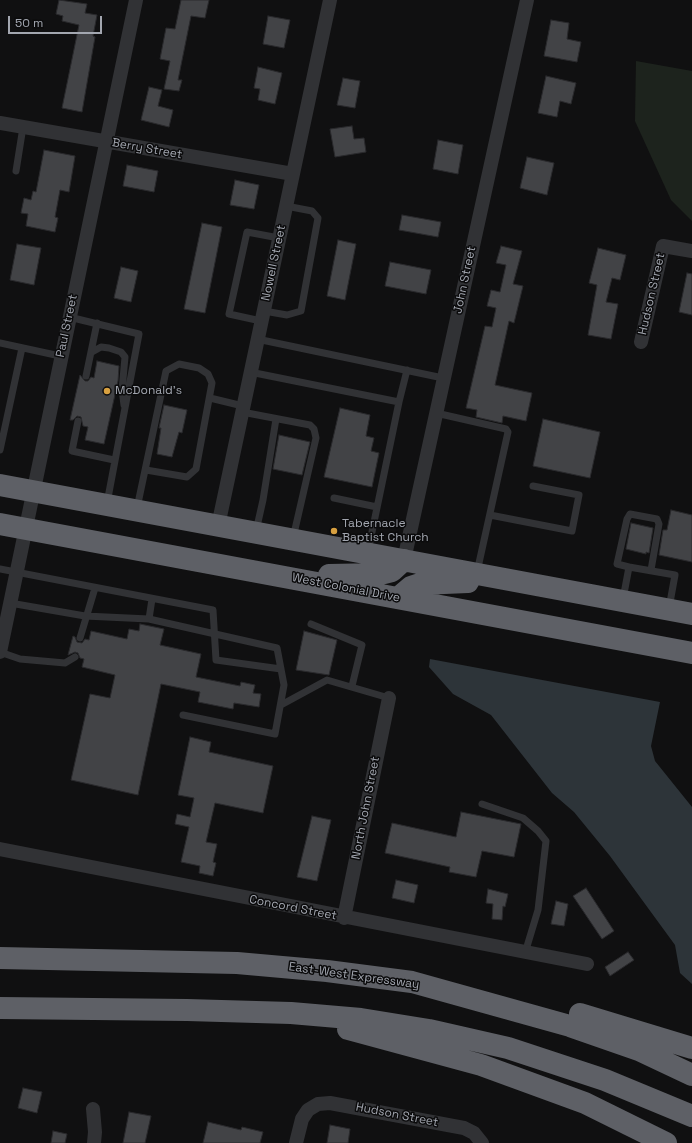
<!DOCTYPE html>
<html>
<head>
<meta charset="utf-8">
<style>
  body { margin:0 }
  #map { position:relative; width:692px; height:1143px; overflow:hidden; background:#101011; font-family:"Space Grotesk",sans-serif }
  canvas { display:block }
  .scale { position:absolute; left:8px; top:16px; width:94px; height:18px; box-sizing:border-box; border:2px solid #a3a7b0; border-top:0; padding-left:5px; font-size:12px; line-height:14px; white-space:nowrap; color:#a3a7b0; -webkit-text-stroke:3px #0b0b0c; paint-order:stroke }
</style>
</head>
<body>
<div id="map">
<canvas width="692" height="1143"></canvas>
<div class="scale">50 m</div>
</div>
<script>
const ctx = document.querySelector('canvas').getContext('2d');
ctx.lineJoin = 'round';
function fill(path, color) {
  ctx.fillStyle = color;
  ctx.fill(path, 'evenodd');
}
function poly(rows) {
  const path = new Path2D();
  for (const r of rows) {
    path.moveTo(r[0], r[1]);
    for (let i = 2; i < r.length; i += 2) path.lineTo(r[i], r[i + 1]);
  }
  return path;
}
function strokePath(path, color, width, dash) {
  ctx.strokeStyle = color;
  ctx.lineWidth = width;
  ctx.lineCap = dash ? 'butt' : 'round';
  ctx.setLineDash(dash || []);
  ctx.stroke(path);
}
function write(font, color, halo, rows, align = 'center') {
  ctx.font = font + ' "Space Grotesk",sans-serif';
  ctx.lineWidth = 3;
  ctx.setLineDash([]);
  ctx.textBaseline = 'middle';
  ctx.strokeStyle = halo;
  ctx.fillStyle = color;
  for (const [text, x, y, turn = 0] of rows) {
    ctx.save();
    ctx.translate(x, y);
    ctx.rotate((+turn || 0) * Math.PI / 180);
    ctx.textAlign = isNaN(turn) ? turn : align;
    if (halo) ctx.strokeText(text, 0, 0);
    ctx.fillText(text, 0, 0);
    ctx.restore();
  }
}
fill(poly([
  [636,61,692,71,692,221,671,200,635,121]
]), '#1d231d');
fill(poly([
  [430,659,660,702,651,746,655,761,692,807,692,984,680,973,675,945,610,856,574,812,552,793,491,715,453,694,429,667]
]), '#2d3439');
const building = poly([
  [59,0,87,4,85,13,97,15,93,36,95,37,82,112,62,108,79,25,62,21,63,16,56,14,59,0],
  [181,0,209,0,205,18,191,16,178,80,182,80,179,91,164,89,170,61,160,59,166,28,175,29,181,0],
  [268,16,290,20,284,48,263,44,268,16],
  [551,20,569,23,567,39,581,42,577,62,544,56,551,20],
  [258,67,282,73,275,104,258,100,260,89,254,88,258,67],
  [546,76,576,83,571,104,560,101,557,117,538,113,546,76],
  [343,78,360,81,355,108,337,105,343,78],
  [149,87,162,90,158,106,173,110,169,127,141,120,149,87],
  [352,126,354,139,364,138,366,152,335,157,330,129,352,126],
  [438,140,463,145,458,174,433,169,438,140],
  [44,150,75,156,69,192,60,190,55,217,58,218,55,232,26,226,28,214,21,213,24,198,31,200,33,191,36,192,44,150],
  [527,157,554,163,547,195,520,188,527,157],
  [127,165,158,171,154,192,123,186,127,165],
  [235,180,259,185,254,209,230,205,235,180],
  [402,215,441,222,438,237,399,230,402,215],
  [202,223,222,227,205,313,184,309,202,223],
  [338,240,356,244,345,300,327,296,338,240],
  [17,244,41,248,34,285,10,280,17,244],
  [501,246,522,251,513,284,523,286,514,323,509,321,495,385,532,393,526,421,503,416,502,423,476,417,477,410,466,408,485,326,492,327,496,308,487,306,491,290,500,292,506,265,496,263,501,246],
  [598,248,626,255,620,280,612,278,606,302,618,304,611,339,588,335,597,285,589,283,598,248],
  [390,262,431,270,426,294,385,286,390,262],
  [121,267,138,271,131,302,114,298,121,267],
  [687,273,692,274,692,315,679,312,687,273],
  [97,361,119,366,118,381,104,444,85,440,88,427,83,426,81,417,77,416,73,420,70,420,80,375,85,381,88,381,91,377,94,378,97,361],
  [164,405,187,410,182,433,179,432,172,457,157,454,161,428,159,428,164,405],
  [340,408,370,415,366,436,374,438,371,451,379,453,372,487,324,477,340,408],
  [543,419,600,432,590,478,533,466,543,419],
  [279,435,310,442,302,475,273,469,279,435],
  [671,510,692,515,692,562,659,555,663,530,667,530,671,510],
  [631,523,653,528,649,553,646,552,646,554,626,549,631,523],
  [140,624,164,629,160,645,201,654,196,677,240,686,241,682,255,685,253,693,261,694,259,707,234,703,233,709,198,702,200,692,161,684,138,795,71,780,90,694,110,698,115,675,82,667,84,659,80,658,78,653,75,652,68,655,73,636,75,637,77,642,82,643,85,639,89,640,91,631,127,639,129,629,139,631,140,624],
  [304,631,337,640,329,675,296,670,304,631],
  [190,737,211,742,209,752,273,766,263,813,215,803,206,842,217,844,213,862,216,863,213,876,199,873,200,866,181,862,189,827,175,824,177,814,190,817,194,798,178,795,190,737],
  [461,812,521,824,514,857,482,851,476,877,449,872,450,867,385,853,392,823,456,837,461,812],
  [312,816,331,820,317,881,297,877,312,816],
  [396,880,418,885,414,903,392,898,396,880],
  [586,888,614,931,602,939,573,896,586,888],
  [488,889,508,894,505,907,503,906,502,920,492,919,493,904,486,903,488,889],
  [556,901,568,904,564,926,551,924,556,901],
  [628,952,634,960,610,976,605,967,628,952],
  [23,1088,42,1092,37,1113,18,1108,23,1088],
  [129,1112,151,1116,145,1143,123,1143,129,1112],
  [208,1122,241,1130,242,1127,263,1132,260,1143,203,1143,208,1122],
  [330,1125,350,1129,348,1143,327,1143,330,1125],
  [53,1131,67,1134,65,1143,51,1143,53,1131]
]);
fill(building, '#424346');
strokePath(building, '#2a2a2d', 1);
strokePath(poly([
  [16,171,23,127],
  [264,311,287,315,301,311,318,218,312,211,286,206],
  [69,317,139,334,107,503],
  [261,321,229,314,247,232,279,238],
  [257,339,443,378],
  [0,343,60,356],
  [92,352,101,347,109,348,121,352,125,357,122,390,124,405],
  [250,372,399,402,407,370],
  [86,376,97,323],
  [210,398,243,406],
  [242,412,310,425,314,429,316,438,293,538],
  [436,413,506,429,508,432,477,572],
  [78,421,72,451,114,460],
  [0,450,22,348],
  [334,498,377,507],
  [137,508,166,371,179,364,199,368,208,374,212,383,196,469,187,477,146,470],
  [490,515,572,531,579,495,533,486],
  [256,531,263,500,276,419],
  [368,551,399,402],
  [629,567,675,575,669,608],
  [0,569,213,610,216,660,281,669],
  [623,599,629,567,617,564,627,519,630,514,657,519,659,524,651,570],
  [10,603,85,616,149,619,277,648,284,685,275,734,183,715],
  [149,619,152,599],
  [311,624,362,645,352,686],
  [80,638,95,588],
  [0,652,20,659,65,663,75,657],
  [281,705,327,680,389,698],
  [482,804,523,818,538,831,546,841,538,910,525,953]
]), '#313235', 7);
strokePath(poly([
  [0,123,293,174],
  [641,342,663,246,692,251],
  [218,526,330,0],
  [404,560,527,0],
  [0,652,136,0],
  [0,849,587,964],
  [344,918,389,698],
  [93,1109,95,1132,94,1143],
  [296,1143,302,1119,308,1110,318,1104,330,1103,464,1128,474,1133,482,1143]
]), '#313235', 14);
strokePath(poly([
  [0,485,692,614],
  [0,524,692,653],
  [329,575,380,574,392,571,404,560],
  [398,598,411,587,420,584,468,582],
  [0,958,237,963,327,971,412,982,570,1026,639,1050,692,1075],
  [0,1008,187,1010,291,1013,361,1019,429,1030,508,1048,605,1080,692,1116],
  [580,1014,692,1048],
  [348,1029,481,1065,585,1103,666,1143]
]), '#5e6066', 22);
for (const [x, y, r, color] of [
  [107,391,4,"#d8a040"],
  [334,531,4,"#d8a040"]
]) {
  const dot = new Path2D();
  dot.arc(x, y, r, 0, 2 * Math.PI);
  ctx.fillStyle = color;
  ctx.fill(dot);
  strokePath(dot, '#0b0b0c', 1.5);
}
write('12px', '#a3a7b0', '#0b0b0c', [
  ["Berry Street",147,149,10],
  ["Nowell Street",274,263,-78],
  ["John Street",465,280,-78],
  ["Hudson Street",652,294,-77],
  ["Paul Street",67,326,-78],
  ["West Colonial Drive",346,588,11],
  ["North John Street",366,808,-79],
  ["Concord Street",293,908,11],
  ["East-West Expressway",354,976,8],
  ["Hudson Street",397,1115,11]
]);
write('12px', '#a3a7b0', '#0b0b0c', [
  ["McDonald's",115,391],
  ["Tabernacle",342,524],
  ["Baptist Church",342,538]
], 'left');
</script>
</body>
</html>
